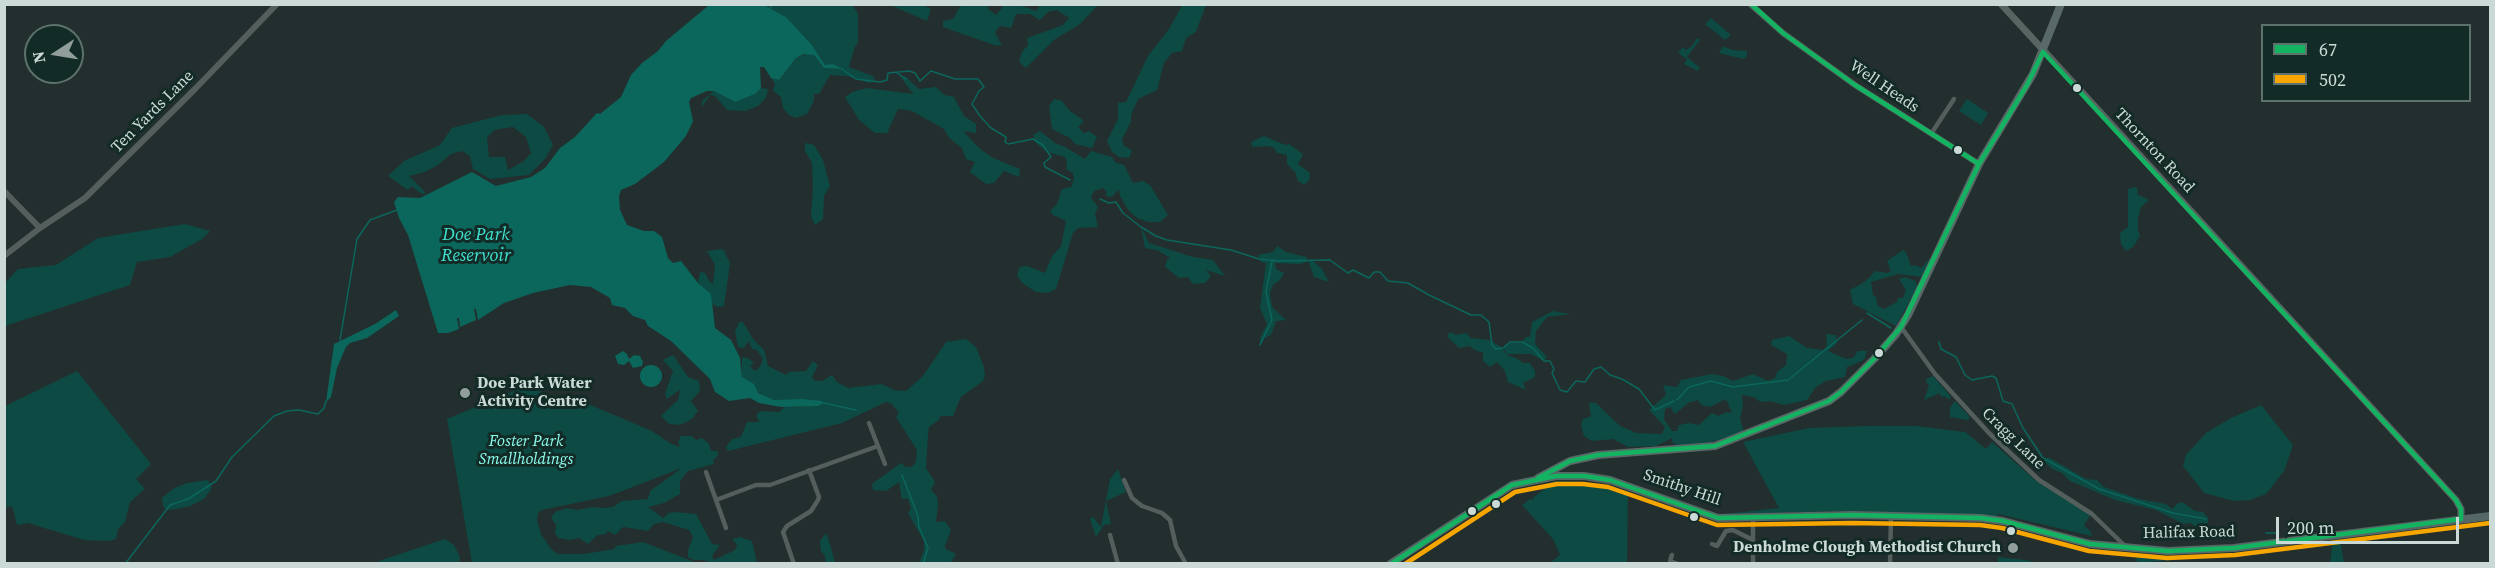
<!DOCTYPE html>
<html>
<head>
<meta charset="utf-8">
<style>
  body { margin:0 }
  #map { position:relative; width:2495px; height:568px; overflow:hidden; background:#232f2e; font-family:"Source Serif 4",serif }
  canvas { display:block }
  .frame { position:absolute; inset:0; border:6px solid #ccdad7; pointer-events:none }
  .legend { position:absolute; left:2261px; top:24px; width:210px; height:78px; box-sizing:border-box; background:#132b27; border:2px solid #5d716d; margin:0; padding:8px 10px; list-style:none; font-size:18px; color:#ccdad7 }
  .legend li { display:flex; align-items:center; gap:12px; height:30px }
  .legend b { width:30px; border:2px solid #5d716d }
  .north { position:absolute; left:24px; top:24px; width:60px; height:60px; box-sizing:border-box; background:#132b27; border:2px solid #5d716d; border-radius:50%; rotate:258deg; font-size:16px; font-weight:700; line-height:24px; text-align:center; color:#ccdad7 }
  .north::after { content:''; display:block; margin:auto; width:21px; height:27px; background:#919e9c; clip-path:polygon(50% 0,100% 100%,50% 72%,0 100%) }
  .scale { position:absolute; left:2276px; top:517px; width:183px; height:27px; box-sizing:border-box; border:3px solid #ccdad7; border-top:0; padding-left:8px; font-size:18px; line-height:21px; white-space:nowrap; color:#ccdad7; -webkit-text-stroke:4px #132b27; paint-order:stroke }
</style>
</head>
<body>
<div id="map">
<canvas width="2495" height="568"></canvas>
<div class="frame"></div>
<ul class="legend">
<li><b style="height:8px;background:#13b361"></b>67</li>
<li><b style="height:8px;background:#f7a600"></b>502</li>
</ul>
<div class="north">N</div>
<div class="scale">200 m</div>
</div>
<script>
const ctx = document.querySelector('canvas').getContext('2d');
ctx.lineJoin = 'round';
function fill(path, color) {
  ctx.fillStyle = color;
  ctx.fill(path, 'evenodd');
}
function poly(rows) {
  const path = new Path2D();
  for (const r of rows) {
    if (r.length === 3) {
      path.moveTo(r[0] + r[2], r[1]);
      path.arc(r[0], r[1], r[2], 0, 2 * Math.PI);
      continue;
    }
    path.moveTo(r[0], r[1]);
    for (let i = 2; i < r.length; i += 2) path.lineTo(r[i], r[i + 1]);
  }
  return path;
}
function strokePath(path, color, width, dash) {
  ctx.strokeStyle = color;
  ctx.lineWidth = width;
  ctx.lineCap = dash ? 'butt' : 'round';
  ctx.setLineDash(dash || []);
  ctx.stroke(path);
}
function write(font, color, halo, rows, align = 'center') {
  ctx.font = font + ' "Source Serif 4",serif';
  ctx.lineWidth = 6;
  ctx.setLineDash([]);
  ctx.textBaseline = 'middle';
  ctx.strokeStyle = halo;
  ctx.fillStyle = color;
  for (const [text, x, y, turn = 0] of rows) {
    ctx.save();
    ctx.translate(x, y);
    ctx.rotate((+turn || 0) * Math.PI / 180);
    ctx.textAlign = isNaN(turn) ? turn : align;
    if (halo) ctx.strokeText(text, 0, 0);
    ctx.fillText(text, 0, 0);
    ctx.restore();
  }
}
fill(poly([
  [848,4,854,7,858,14,858,43,855,46,849,67,873,76,875,80,870,83,846,76,830,75,819,94,814,94,814,101,807,114,796,118,789,115,783,108,781,97,773,91,775,84,771,78,779,80,796,58,809,53,814,55,824,68,841,69,825,65,812,45,786,17,764,5],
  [1183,4,1206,5,1196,32,1186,38,1182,51,1172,53,1164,63,1157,90,1138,99,1131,115,1131,122,1122,139,1124,146,1132,150,1129,158,1119,157,1112,152,1107,141,1118,119,1118,103,1126,102,1148,56,1169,29],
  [890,5,923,5,931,9,927,21],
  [961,5,989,5,988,9,996,15,1004,5,1020,5,1036,11,1040,5,1098,5,1080,24,1054,40,1026,68,1019,62,1022,52,1028,45,1027,38,1063,25,1069,18,1057,10,1048,12,1040,20,1030,14,1016,14,1011,28,1000,26,995,32,1002,46,994,45,943,27,943,21,953,19],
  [1711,18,1731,35,1725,40,1705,24],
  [1697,38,1700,40,1687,57,1700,68,1698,71,1684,64,1687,59,1678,53,1683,47,1686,50,1691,47],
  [1723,46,1732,50,1747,51,1747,56,1744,59,1719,53],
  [900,76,906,77,919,89,936,87,944,95,954,97,964,116,976,124,976,133,963,131,979,148,993,158,1020,169,1019,177,1004,171,994,183,986,184,970,172,975,162,966,159,962,148,949,138,944,129,912,111,898,109,887,133,875,133,859,120,845,97,852,92,867,88,913,94],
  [761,88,768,89,766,98,758,106,745,111,727,110,715,96,710,95,702,107,702,101,714,91,735,102,755,94],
  [1054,99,1062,101,1069,110,1084,121,1078,127,1084,133,1089,131,1097,137,1092,148,1075,144,1070,138,1052,129,1049,106],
  [1967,99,1988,113,1981,125,1959,111],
  [527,114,544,127,553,145,545,159,529,175,490,179,473,169,470,156,462,151,451,154,438,165,425,172,409,176,426,193,422,194,411,186,408,190,388,176,404,161,440,145,452,128,502,115],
  [513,127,526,137,531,153,524,161,508,170,505,157,489,157,487,138,494,130],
  [1040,131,1055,143,1065,147,1085,159,1091,151,1112,157,1115,162,1124,165,1133,183,1143,181,1150,185,1168,215,1160,222,1148,222,1137,218,1128,210,1120,196,1119,189,1113,196,1109,197,1106,196,1106,191,1103,188,1094,191,1091,198,1098,207,1095,214,1098,227,1078,228,1073,233,1056,289,1048,293,1036,292,1022,283,1017,275,1020,267,1027,266,1045,273,1052,256,1061,246,1066,221,1053,215,1050,211,1057,204,1062,189,1071,187,1074,179,1073,173,1066,169,1067,163,1065,157,1047,152,1036,143,1033,135],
  [1264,136,1285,145,1289,144,1303,154,1298,164,1310,173,1309,180,1304,185,1298,181,1295,172,1287,164,1287,155,1277,153,1274,148,1268,146,1252,147,1251,142],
  [805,143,814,145,823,160,830,186,824,196,823,219,815,225,811,216,813,188,812,163,805,151],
  [2133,186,2138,189,2137,194,2149,200,2141,207,2138,218,2138,229,2140,236,2133,247,2126,251,2121,244,2120,233,2128,227,2128,189,2133,188],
  [185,224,210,231,202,239,170,257,137,262,130,285,5,326,5,283,18,269,56,265,98,238],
  [1141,227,1149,243,1193,257,1213,260,1225,276,1206,270,1211,276,1205,283,1193,284,1188,277,1179,278,1165,267,1167,260,1170,258,1157,250,1145,248],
  [1277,246,1286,252,1307,257,1306,262,1301,264,1275,263,1276,269,1284,273,1280,280,1273,285,1270,293,1271,302,1273,308,1286,320,1276,321,1271,335,1265,338,1260,345,1260,338,1267,324,1260,308,1266,263,1261,262,1258,255,1273,252],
  [723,249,730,263,724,306,718,307,712,304,710,294,698,283,700,272,705,273,709,281,713,284,715,265,707,251],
  [1903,250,1906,252,1911,266,1915,265,1921,268,1929,259,1930,260,1923,277,1898,274,1871,282,1873,295,1876,297,1878,306,1884,309,1897,302,1898,298,1903,298,1906,290,1899,279,1905,277,1915,281,1918,286,1896,326,1853,304,1850,290,1866,281,1875,271,1887,273,1891,271,1887,261],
  [1308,260,1312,260,1322,269,1329,282,1314,277],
  [1553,311,1570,314,1547,317,1536,331,1535,344,1547,357,1544,361,1531,354,1508,354,1503,348,1510,342,1516,343,1522,342,1526,337,1530,337,1532,322],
  [739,322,743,322,753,339,764,350,768,366,786,375,789,372,806,371,813,361,818,365,812,377,815,381,822,381,832,375,837,382,848,388,882,384,894,390,906,391,923,376,946,342,966,339,976,347,984,367,985,376,983,381,961,397,953,416,940,416,939,420,929,427,928,434,926,468,935,482,931,490,937,496,938,505,936,522,945,521,951,530,945,546,946,549,956,554,951,563,919,563,924,551,924,541,908,513,911,508,908,499,902,499,899,482,886,491,873,490,872,484,901,463,906,467,912,467,916,461,917,450,896,417,899,413,892,404,886,402,842,423,728,451,726,447,732,439,741,437,747,422,759,422,756,415,760,411,779,412,786,406,803,407,807,404,779,404,762,396,742,377,742,357,748,358,754,363,750,366,755,371,760,367,763,359,757,350,752,349,749,341,744,348,738,347,735,332],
  [1450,332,1456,335,1466,333,1471,338,1489,340,1500,346,1509,356,1516,358,1523,363,1530,363,1535,371,1535,377,1523,383,1526,390,1508,382,1505,371,1497,362,1490,367,1483,361,1483,352,1477,351,1469,346,1459,348,1447,336],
  [1826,334,1836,335,1837,343,1828,351,1846,359,1853,358,1858,351,1867,351,1864,360,1847,367,1845,377,1826,381,1816,387,1807,400,1784,405,1770,401,1761,402,1753,397,1742,395,1743,407,1740,418,1744,432,1705,444,1678,446,1672,442,1672,438,1656,446,1628,447,1613,439,1592,441,1584,436,1581,425,1583,419,1591,416,1589,403,1596,403,1620,426,1636,433,1662,434,1665,427,1649,410,1666,395,1663,385,1677,387,1681,380,1712,374,1723,376,1733,381,1753,374,1768,381,1775,378,1777,372,1786,365,1787,354,1771,345,1772,340,1789,336,1807,348,1823,350,1827,346],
  [1726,399,1732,413,1727,412,1718,416,1712,413,1699,425,1689,423,1679,425,1677,431,1672,431,1664,419,1665,409,1670,407,1675,414,1688,403,1698,400,1701,405,1710,407],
  [673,355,688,377,699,381,700,391,691,401,698,411,692,419,680,425,669,424,661,416,678,400,680,390,667,399,665,394,673,371,663,360],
  [77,371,151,464,136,479,145,489,130,502,125,522,118,529,116,539,110,541,84,540,28,523,17,525,12,506,5,508,5,406],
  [1933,376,1951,397,1949,400,1946,397,1940,396,1940,393,1924,400,1929,386,1925,380],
  [531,387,564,402,588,404,652,431,670,443,680,447,678,442,681,436,692,436,696,440,702,438,709,444,711,451,718,451,718,456,713,460,714,464,688,471,680,481,680,494,664,503,648,507,663,518,669,513,675,512,696,514,712,544,720,545,712,556,714,560,735,550,737,545,732,539,740,537,752,541,757,563,711,563,704,560,694,560,688,557,688,550,693,537,689,530,663,522,654,524,648,531,623,527,615,535,608,531,606,534,598,535,588,544,579,538,570,540,558,538,555,533,556,525,551,518,555,512,567,508,577,510,593,507,602,508,613,507,622,501,648,499,650,491,682,468,609,496,542,510,538,513,537,520,541,534,551,549,558,554,584,554,614,549,616,546,643,542,697,563,472,563,447,419,519,389],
  [1955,401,1970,417,1968,420,1950,417,1950,408],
  [2261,405,2293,445,2284,471,2266,494,2250,500,2234,501,2204,493,2183,466,2186,455,2206,433,2231,418],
  [1868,426,1917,426,1965,432,1986,449,1992,442,2035,480,2087,513,2090,516,2084,525,2091,532,2092,536,1998,514,1997,516,1845,511,1723,514,1779,508,1743,442,1809,428],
  [2045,458,2050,458,2086,479,2097,480,2104,487,2139,499,2166,504,2172,509,2177,504,2182,502,2195,511,2203,512,2208,518,2208,523,2196,527,2191,523,2184,524,2156,510,2115,500,2070,481,2062,473,2052,469,2044,461],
  [1118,469,1126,492,1106,501,1111,524,1104,525,1096,537,1090,519,1093,517,1101,527,1110,479],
  [208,480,212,488,204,499,190,506,177,509,167,510,163,506,162,498,174,488,187,483],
  [1556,481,1584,482,1628,491,1627,563,1550,563,1560,555,1553,539,1522,505,1530,499,1534,500,1533,498,1547,487,1546,484],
  [826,533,830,544,835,563,826,563,825,556,821,551,820,541],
  [445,539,454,545,460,557,459,563,373,563],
  [2340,539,2344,563,2330,564,2333,540],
  [2136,556,2170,558,2170,560,2137,563],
  [1998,557,2025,560,2038,563,1998,563]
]), '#0d4a43');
fill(poly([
  [709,5,764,5,786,17,812,45,825,65,833,64,842,69,824,68,814,55,804,54,796,58,779,80,771,78,764,67,760,67,761,88,755,94,735,102,714,91,707,91,691,98,689,102,693,121,686,136,664,162,635,184,621,190,619,196,620,210,627,225,644,231,654,231,662,237,668,258,673,263,681,261,698,283,711,294,715,328,731,340,740,358,742,377,754,384,758,393,774,400,802,399,822,401,824,403,818,406,781,407,759,403,750,398,729,401,715,392,710,379,671,341,648,326,645,320,633,316,625,308,612,305,610,298,591,287,570,285,533,293,504,303,478,320,476,309,474,309,476,320,460,327,459,318,457,318,459,329,448,333,438,333,408,235,399,218,394,202,398,197,420,198,472,172,496,186,531,177,545,168,560,148,575,137,597,113,600,114,621,97,631,75,642,63,658,51,666,41],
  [396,310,399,316,367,338,350,343,346,347,337,368,331,397,326,402,334,344,375,324],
  [623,351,627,354,629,359,634,355,640,356,643,362,642,366,633,368,629,361,624,365,618,364,615,356],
  [651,376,11]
]), '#0b665c');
strokePath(poly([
  [770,4,771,8],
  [842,69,856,79,880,82,887,80,888,73,909,71,915,73,920,81,931,71,955,79,978,79,984,87,979,91,972,104,980,116,991,128,1006,137,1005,142,1008,144,1033,139,1043,145,1051,157,1044,163,1045,167,1070,180],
  [897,73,906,79],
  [1100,199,1109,203,1116,202,1123,213,1141,227,1156,236,1167,240,1231,250,1259,259,1279,261,1330,260,1348,273,1353,270,1369,278,1374,272,1380,272,1388,281,1408,283,1429,295,1471,315,1481,315,1489,322,1492,345,1496,349,1503,348,1510,342,1522,342,1533,348,1544,361,1550,361,1554,369,1552,373,1560,390,1567,392,1576,381,1585,382,1594,369,1601,367,1610,375,1622,379,1639,389,1655,410,1674,401],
  [1867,313,1891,328],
  [340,340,357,239,370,220,397,210],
  [1939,342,1941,349,1956,357,1965,375,1972,380,1992,376,1996,378,2003,401,2012,404,2023,428,2043,458,2099,489,2173,513,2206,519],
  [1260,345,1272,320,1266,292,1272,261],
  [1677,400,1689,387,1711,381,1733,387,1788,380,1862,320],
  [824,403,856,410],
  [902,475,918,516,919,527,928,548,923,564],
  [2266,533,2279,533],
  [125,564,170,505,188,499,216,481,232,457,274,416,287,411,299,410,318,414,324,408,326,401]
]), '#0b665c', 1.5);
strokePath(poly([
  [1931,134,1954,99],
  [1901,327,1935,374,1989,433,2039,480,2092,514,2126,547],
  [869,423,885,464],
  [706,472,726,528],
  [1124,480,1132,498,1142,506,1162,513,1170,520,1176,546,1186,564],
  [716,500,756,485,770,485,878,446],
  [1753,517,1753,564],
  [1110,535,1118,564],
  [1712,544,1717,546,1726,531,1733,530,1753,540],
  [1754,551,1766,551],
  [1672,555,1670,561,1678,564],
  [794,564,783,532,787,526,811,511,818,500,819,497,809,470],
  [1890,564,1891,516]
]), '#545f5d', 4.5);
strokePath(poly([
  [1750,4,1783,33,1855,85,1979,164],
  [4,191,40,228],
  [4,256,40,228,85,198,196,88,277,4]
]), '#545f5d', 6);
strokePath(poly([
  [2001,4,2456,500,2461,509,2461,519]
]), '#576462', 7);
strokePath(poly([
  [1538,478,1570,461,1598,455,1715,446,1829,401,1841,392,1875,358,1896,334,1908,315,1979,164,2033,74,2061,4]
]), '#596967', 8);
strokePath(poly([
  [1390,564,1512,485,1556,476,1584,476,1610,480,1718,518,1852,515,1981,518,2003,521,2090,544,2168,551,2234,548,2490,516]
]), '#566866', 8);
strokePath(poly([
  [1751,4,1783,33,1855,85,1979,164],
  [1391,564,1512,485,1556,476,1584,476,1610,480,1718,518,1852,515,1981,518,2003,521,2090,544,2168,551,2234,548,2461,519,2461,509,2456,500,2043,52,2027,85,1979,164,1901,327,1875,358,1841,392,1829,401,1715,446,1598,455,1570,461,1538,478]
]), '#13b361', 4.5);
strokePath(poly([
  [1405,564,1515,492,1557,484,1583,484,1608,487,1717,525,1852,523,1980,525,2002,528,2089,551,2167,558,2235,555,2490,523]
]), '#f7a600', 4.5);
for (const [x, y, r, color] of [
  [2077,88,5,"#ccdad7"],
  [1958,150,5,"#ccdad7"],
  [1879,353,5,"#ccdad7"],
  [465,393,6,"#919e9c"],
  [1496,504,5,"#ccdad7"],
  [1472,511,5,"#ccdad7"],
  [1694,517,5,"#ccdad7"],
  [2011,531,5,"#ccdad7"],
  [2013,548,6,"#919e9c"]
]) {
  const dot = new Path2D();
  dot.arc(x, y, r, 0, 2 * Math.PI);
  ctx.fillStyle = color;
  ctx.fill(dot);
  strokePath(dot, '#132b27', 2);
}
write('16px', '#ccdad7', '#132b27', [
  ["Well Heads",1884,87,34],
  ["Ten Yards Lane",153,112,-45],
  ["Thornton Road",2154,151,47],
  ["Cragg Lane",2013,439,44],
  ["Smithy Hill",1682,488,19],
  ["Halifax Road",2189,533,-1]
]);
write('bold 16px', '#ccdad7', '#132b27', [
  ["Doe Park Water",477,384],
  ["Activity Centre",477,402],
  ["Denholme Clough Methodist Church",2001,548,"right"]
], 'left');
write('italic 16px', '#8bfbeb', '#132b27', [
  ["Foster Park",526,442],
  ["Smallholdings",526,460]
]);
write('italic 18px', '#41e2d0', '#132b27', [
  ["Doe Park",476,235],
  ["Reservoir",476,256]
]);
</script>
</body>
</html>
